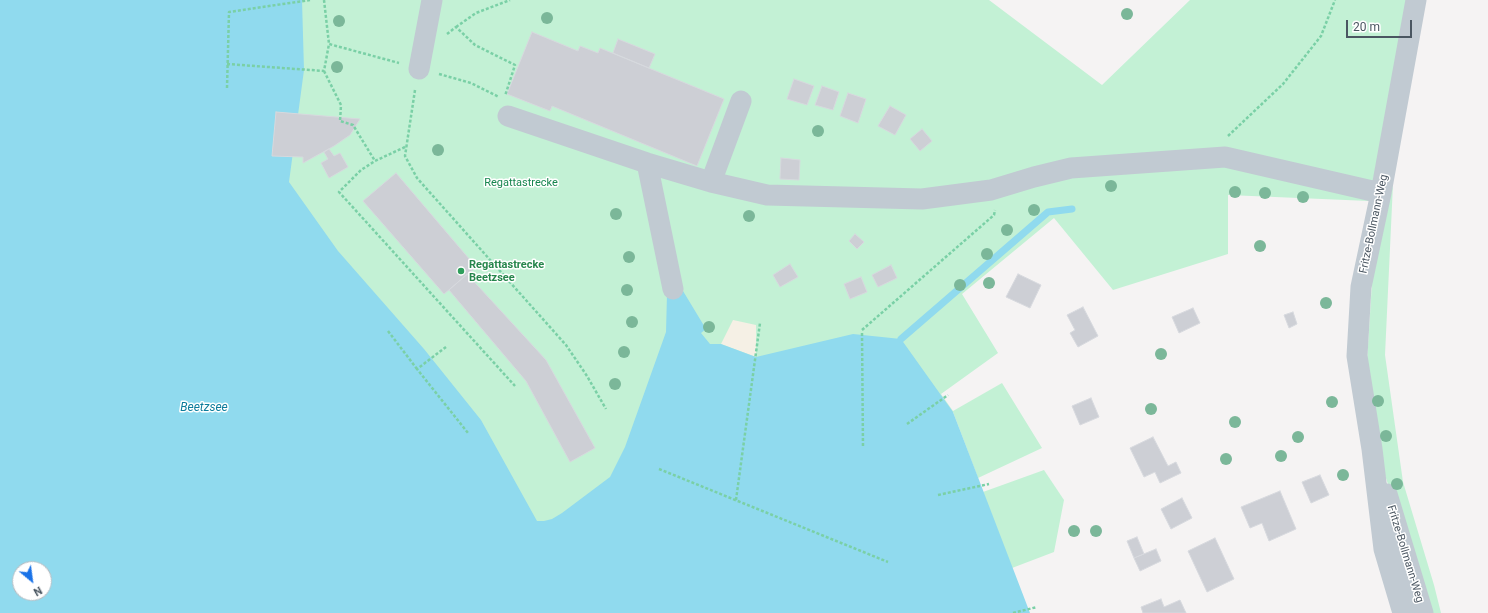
<!DOCTYPE html>
<html>
<head>
<meta charset="utf-8">
<style>
  body { margin:0 }
  #map { position:relative; width:1488px; height:613px; overflow:hidden; background:#f5f3f3; font-family:Roboto,sans-serif }
  canvas { display:block }
  .north { position:absolute; left:12px; top:561px; width:40px; height:40px; box-sizing:border-box; background:#fff; border:1px solid #b7bbc0; border-radius:50%; rotate:151deg; font-size:11px; font-weight:700; line-height:16px; text-align:center; color:#4a5661 }
  .north::after { content:''; display:block; margin:auto; width:14px; height:18px; background:#1a73e8; clip-path:polygon(50% 0,100% 100%,50% 72%,0 100%) }
  .scale { position:absolute; left:1346px; top:20px; width:66px; height:18px; box-sizing:border-box; border:2px solid #4a5661; border-top:0; padding-left:5px; font-size:12px; line-height:14px; white-space:nowrap; color:#4a5661; -webkit-text-stroke:3px #fff; paint-order:stroke }
</style>
</head>
<body>
<div id="map">
<canvas width="1488" height="613"></canvas>
<div class="north">N</div>
<div class="scale">20 m</div>
</div>
<script>
const ctx = document.querySelector('canvas').getContext('2d');
ctx.lineJoin = 'round';
function fill(path, color) {
  ctx.fillStyle = color;
  ctx.fill(path, 'evenodd');
}
function poly(rows) {
  const path = new Path2D();
  for (const r of rows) {
    path.moveTo(r[0], r[1]);
    for (let i = 2; i < r.length; i += 2) path.lineTo(r[i], r[i + 1]);
  }
  return path;
}
function strokePath(path, color, width, dash) {
  ctx.strokeStyle = color;
  ctx.lineWidth = width;
  ctx.lineCap = dash ? 'butt' : 'round';
  ctx.setLineDash(dash || []);
  ctx.stroke(path);
}
function write(font, color, halo, rows, align = 'center') {
  ctx.font = font + ' Roboto,sans-serif';
  ctx.lineWidth = 3;
  ctx.setLineDash([]);
  ctx.textBaseline = 'middle';
  ctx.strokeStyle = halo;
  ctx.fillStyle = color;
  for (const [text, x, y, turn = 0] of rows) {
    ctx.save();
    ctx.translate(x, y);
    ctx.rotate((+turn || 0) * Math.PI / 180);
    ctx.textAlign = isNaN(turn) ? turn : align;
    if (halo) ctx.strokeText(text, 0, 0);
    ctx.fillText(text, 0, 0);
    ctx.restore();
  }
}
fill(poly([
  [0,0,989,0,1102,85,1190,0,1409,0,1369,201,1228,195,1228,254,1113,290,1054,218,962,294,998,353,941,394,953,411,1002,383,1042,448,978,478,953,412,912,585,0,613],
  [20,569,44,569,44,593,20,593],
  [1393,184,1385,355,1403,482,1434,585,1441,613,1428,613,1423,592,1384,472,1367,362,1372,282],
  [1044,470,1064,500,1054,552,1012,568,983,492]
]), '#c3f1d5');
fill(poly([
  [733,320,756,325,756,357,721,344]
]), '#f5f0e5');
fill(poly([
  [0,0,302,0,304,70,289,182,338,251,424,349,481,420,537,521,544,521,552,519,562,513,610,477,625,447,666,332,667,294,683,291,706,329,701,333,710,344,721,344,756,357,853,334,901,339,953,412,1030,613,0,613],
  [20,569,44,569,44,593,20,593]
]), '#90daee');
strokePath(poly([
  [901,339,1048,212,1072,209]
]), '#90daee', 7);
const building = poly([
  [532,32,578,51,580,46,598,53,600,48,724,99,697,166,552,106,550,111,507,94,532,32],
  [618,39,655,54,649,68,613,53,618,39],
  [794,79,814,86,807,105,787,99,794,79],
  [822,86,839,92,833,110,815,105,822,86],
  [848,93,866,99,858,123,840,116,848,93],
  [890,106,906,115,895,135,878,126,890,106],
  [276,112,360,119,350,135,334,146,303,163,303,157,272,156,276,112],
  [922,129,932,141,920,151,910,139,922,129],
  [329,149,334,156,340,153,348,167,329,178,321,163,328,159,324,152,329,149],
  [781,158,800,160,799,180,780,179,781,158],
  [396,173,476,267,444,294,363,201,396,173],
  [855,234,864,242,857,249,849,241,855,234],
  [790,264,798,277,780,287,773,275,790,264],
  [891,265,897,278,878,287,872,275,891,265],
  [467,274,546,360,595,448,570,462,526,381,449,290,467,274],
  [1018,274,1041,285,1030,308,1006,297,1018,274],
  [861,277,867,292,850,299,844,284,861,277],
  [1083,307,1098,336,1078,347,1070,333,1075,330,1067,315,1083,307],
  [1193,308,1200,323,1179,333,1172,317,1193,308],
  [1293,312,1297,324,1289,328,1284,315,1293,312],
  [1091,398,1099,417,1080,425,1072,406,1091,398],
  [1153,437,1168,466,1176,462,1181,473,1160,483,1155,472,1144,477,1130,448,1153,437],
  [1320,475,1329,495,1311,503,1302,482,1320,475],
  [1280,491,1296,529,1269,541,1262,523,1250,528,1241,507,1280,491],
  [1182,498,1192,518,1171,529,1161,509,1182,498],
  [1137,537,1144,554,1134,558,1127,541,1137,537],
  [1215,538,1234,579,1207,592,1188,551,1215,538],
  [1156,549,1161,561,1140,571,1134,558,1156,549],
  [1161,599,1164,607,1180,600,1186,613,1143,613,1141,607,1161,599]
]);
fill(building, '#cdcfd5');
strokePath(building, '#d7d9de', 1);
strokePath(poly([
  [324,0,329,44],
  [456,27,476,13,510,0],
  [447,34,456,27,475,45,515,65,505,96],
  [227,64,324,71,329,44,399,63],
  [324,71,341,105,340,121,353,125,375,161],
  [439,74,471,83,499,97],
  [227,88,229,12,310,0],
  [415,90,405,156,417,178,566,345,587,376,606,409],
  [1228,136,1283,84,1321,36,1335,0],
  [405,147,375,161,361,170,339,192,515,386],
  [862,330,994,215,995,210],
  [388,331,417,369],
  [862,333,863,448],
  [446,347,417,369,468,433],
  [907,424,948,395],
  [659,469,888,562],
  [938,495,989,484],
  [736,500,760,323],
  [1013,613,1037,607]
]), '#7ad0a6', 2.5, [3, 2]);
strokePath(poly([
  [419,69,432,0],
  [741,101,711,182,767,195,922,199,991,190,1034,177,1071,168,1225,157,1381,193],
  [508,116,647,163,711,182],
  [647,163,673,289],
  [1387,494,1423,613],
  [1403,613,1384,549,1372,449,1357,356,1361,287,1381,193,1416,0]
]), '#c1cad2', 21);
ctx.fillStyle = '#7bb799';
for (const [x, y] of [
  [1127,14],
  [547,18],
  [339,21],
  [337,67],
  [818,131],
  [438,150],
  [1111,186],
  [1235,192],
  [1265,193],
  [1303,197],
  [1034,210],
  [616,214],
  [749,216],
  [1007,230],
  [1260,246],
  [987,254],
  [629,257],
  [989,283],
  [960,285],
  [627,290],
  [1326,303],
  [632,322],
  [709,327],
  [624,352],
  [1161,354],
  [615,384],
  [1378,401],
  [1332,402],
  [1151,409],
  [1235,422],
  [1386,436],
  [1298,437],
  [1281,456],
  [1226,459],
  [1343,475],
  [1397,484],
  [1074,531],
  [1096,531]
]) {
  ctx.beginPath();
  ctx.arc(x, y, 6, 0, 2 * Math.PI);
  ctx.fill();
}
for (const [x, y, r, color] of [
  [461,271,4,"#2e9e5b"]
]) {
  const dot = new Path2D();
  dot.arc(x, y, r, 0, 2 * Math.PI);
  ctx.fillStyle = color;
  ctx.fill(dot);
  strokePath(dot, '#fff', 1.5);
}
write('11px', '#17864f', '#fff', [
  ["Regattastrecke",521,183]
]);
write('11px', '#4a5661', '#fff', [
  ["Fritze-Bollmann-Weg",1374,224,-78],
  ["Fritze-Bollmann-Weg",1405,554,73]
]);
write('bold 11px', '#27864d', '#fff', [
  ["Regattastrecke",469,265],
  ["Beetzsee",469,278]
], 'left');
write('italic 12px', '#0c7c9b', '#fff', [
  ["Beetzsee",204,408]
]);
</script>
</body>
</html>
